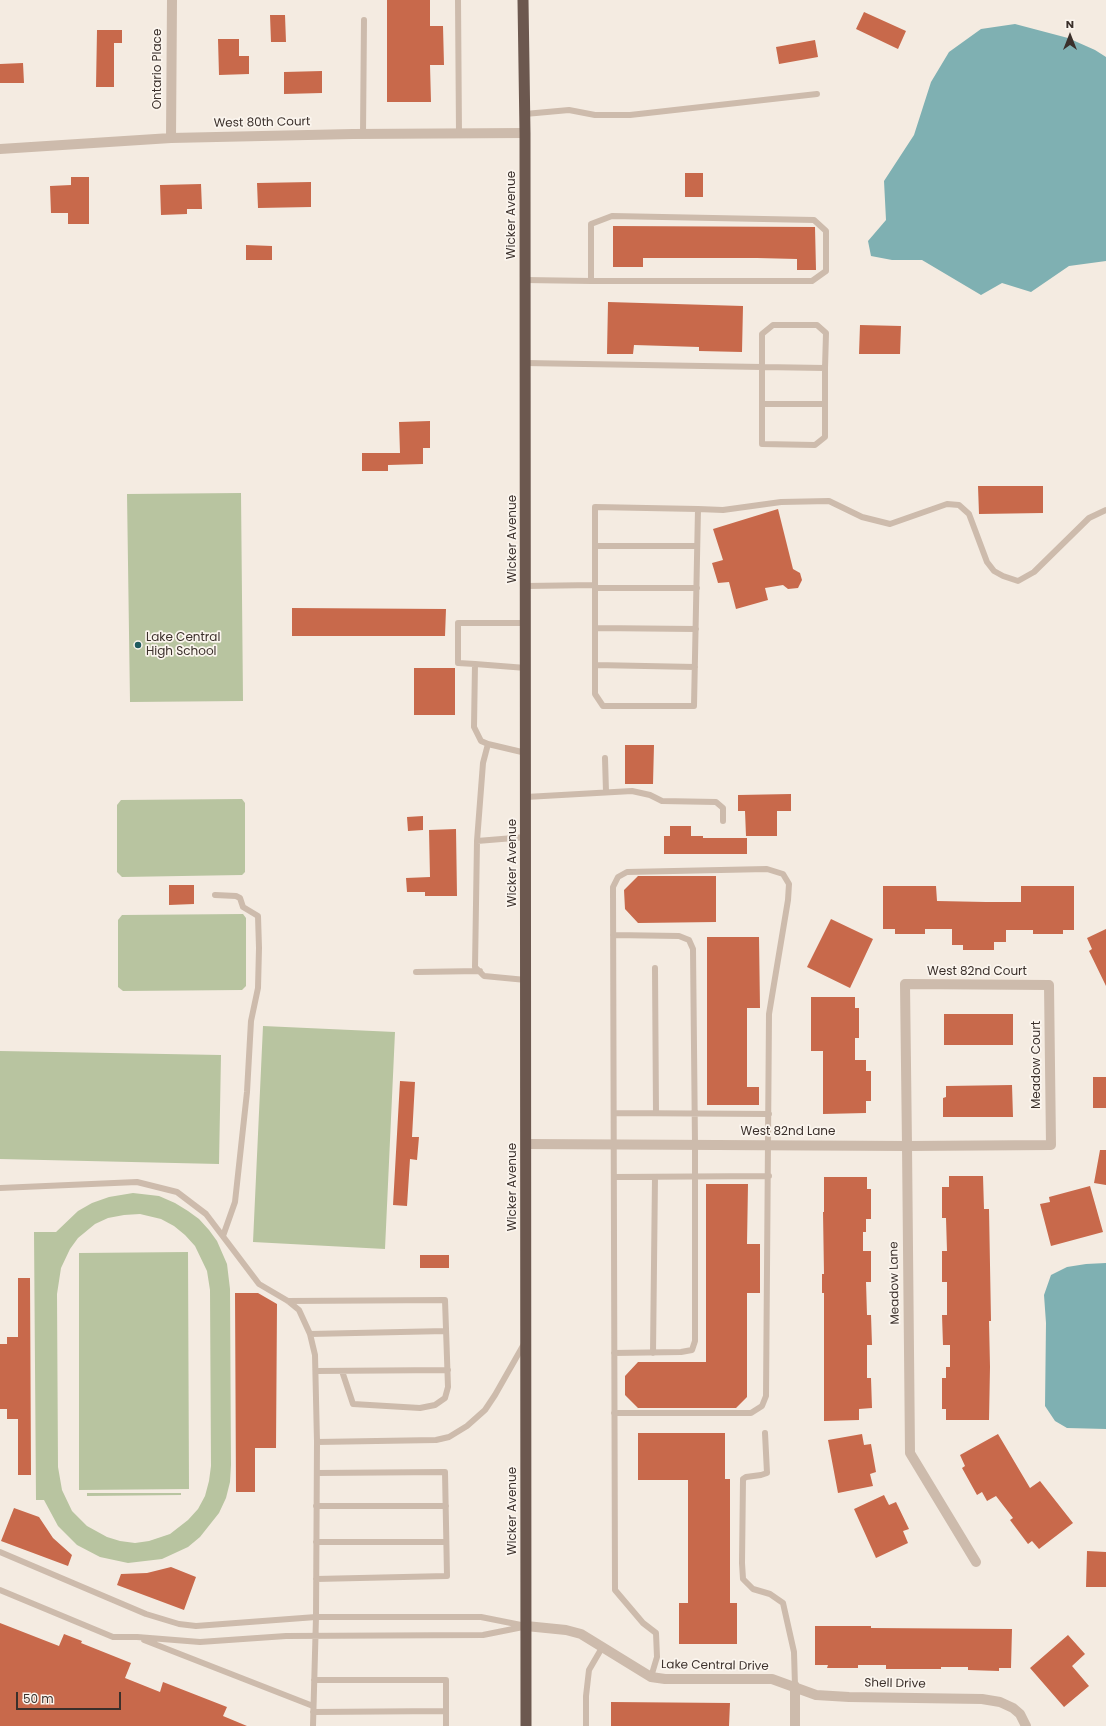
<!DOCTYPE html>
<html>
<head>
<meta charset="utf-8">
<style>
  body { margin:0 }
  #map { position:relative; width:1106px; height:1726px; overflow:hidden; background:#f4ebe1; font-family:Poppins,sans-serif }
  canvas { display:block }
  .north { position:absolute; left:1050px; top:16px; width:40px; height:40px; -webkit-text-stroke:3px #fbf5ee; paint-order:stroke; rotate:0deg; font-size:11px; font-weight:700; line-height:16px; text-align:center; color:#3b302b }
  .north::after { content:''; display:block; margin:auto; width:14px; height:18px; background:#3b302b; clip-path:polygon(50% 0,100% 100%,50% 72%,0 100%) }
  .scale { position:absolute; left:16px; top:1692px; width:105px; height:18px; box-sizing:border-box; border:2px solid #3b302b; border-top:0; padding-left:5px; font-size:12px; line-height:14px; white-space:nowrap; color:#3b302b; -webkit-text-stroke:3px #fbf5ee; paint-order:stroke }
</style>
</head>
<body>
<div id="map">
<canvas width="1106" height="1726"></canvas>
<div class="north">N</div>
<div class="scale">50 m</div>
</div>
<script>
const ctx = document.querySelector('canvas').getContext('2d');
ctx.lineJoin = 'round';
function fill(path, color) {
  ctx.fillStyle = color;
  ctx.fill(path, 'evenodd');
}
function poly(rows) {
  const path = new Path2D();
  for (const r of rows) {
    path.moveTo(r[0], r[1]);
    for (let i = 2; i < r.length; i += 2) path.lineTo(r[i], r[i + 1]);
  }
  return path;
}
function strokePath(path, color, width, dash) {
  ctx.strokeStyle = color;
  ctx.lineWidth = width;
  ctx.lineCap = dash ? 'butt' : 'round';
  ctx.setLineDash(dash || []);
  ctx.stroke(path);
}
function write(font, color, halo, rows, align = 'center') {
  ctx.font = font + ' Poppins,sans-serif';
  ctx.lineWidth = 3.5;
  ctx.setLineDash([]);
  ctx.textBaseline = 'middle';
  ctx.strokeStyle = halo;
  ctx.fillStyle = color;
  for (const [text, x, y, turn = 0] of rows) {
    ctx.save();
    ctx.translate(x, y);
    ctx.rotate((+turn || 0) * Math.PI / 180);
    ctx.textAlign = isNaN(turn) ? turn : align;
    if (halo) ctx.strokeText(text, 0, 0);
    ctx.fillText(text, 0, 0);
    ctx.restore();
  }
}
fill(poly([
  [241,493,243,701,130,702,127,494],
  [242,799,245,803,245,872,242,875,122,877,117,872,117,805,121,800],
  [243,914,246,918,246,986,242,990,123,991,118,987,118,920,122,915],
  [263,1026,395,1032,385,1249,253,1242],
  [0,1051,221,1055,219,1164,0,1159],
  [133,1193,159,1196,175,1203,188,1211,199,1219,209,1230,217,1241,227,1264,230,1289,231,1465,230,1482,226,1498,219,1513,200,1537,188,1547,162,1559,128,1563,100,1557,77,1545,58,1526,44,1500,36,1500,34,1232,56,1232,78,1211,92,1203,109,1197],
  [140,1214,161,1219,174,1226,185,1235,195,1246,207,1271,210,1290,211,1466,209,1481,205,1496,198,1509,188,1520,170,1534,149,1541,135,1543,120,1541,107,1537,87,1526,72,1511,62,1490,58,1467,57,1294,61,1268,70,1249,78,1238,95,1224,108,1218,124,1215],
  [188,1252,189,1489,79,1490,79,1253],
  [87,1493,181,1493,181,1495,87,1496]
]), '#b8c4a0');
fill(poly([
  [1015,24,1068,38,1095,50,1106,57,1106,261,1069,266,1031,292,1002,283,981,295,922,260,892,260,871,256,868,241,886,220,884,181,914,135,931,82,949,52,981,29],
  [1106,1263,1106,1429,1067,1428,1055,1421,1045,1406,1046,1323,1044,1295,1051,1275,1067,1267,1086,1264]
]), '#7fb0b2');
fill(poly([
  [387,0,430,0,430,26,443,26,444,65,430,65,431,102,387,102],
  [864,12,906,31,898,49,856,29],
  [270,15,285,15,286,42,271,42],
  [97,30,122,30,122,43,114,43,114,87,96,87],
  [218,39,239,39,239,56,249,56,249,74,219,75],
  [815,40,818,57,779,64,776,47],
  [23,63,24,83,0,83,0,64],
  [322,71,322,93,284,94,284,72],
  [685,173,703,173,703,197,685,197],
  [71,177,89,177,89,224,68,224,68,213,51,213,50,186,71,185],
  [311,182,311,207,258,208,257,183],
  [201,184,202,209,187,209,187,214,161,215,160,185],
  [613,226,815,227,816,270,797,270,797,259,757,258,643,258,643,267,613,267],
  [246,245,272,246,272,260,246,260],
  [608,302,743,306,742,352,699,351,699,347,634,345,633,354,607,354],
  [860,325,901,326,900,354,859,354],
  [430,421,430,448,423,448,423,464,388,465,388,471,362,471,362,453,400,453,399,422],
  [978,486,1043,486,1043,513,979,514],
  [778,509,793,569,800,573,802,580,798,588,788,589,783,585,765,588,768,600,736,609,729,582,718,583,712,563,723,560,713,529],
  [292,608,446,609,445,636,292,636],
  [414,668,455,668,455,715,414,715],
  [625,745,654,745,653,784,625,784],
  [791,794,791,811,777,811,777,836,746,836,745,811,738,811,738,795],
  [423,816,423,830,408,831,407,817],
  [670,826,691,826,691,836,703,836,703,838,747,838,747,854,664,854,664,836,670,836],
  [456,829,457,896,425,896,425,892,407,892,406,878,430,877,429,830],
  [638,876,716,876,716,922,638,923,625,909,624,890],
  [169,885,194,885,194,904,169,905],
  [883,886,936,886,937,901,986,902,1021,902,1021,886,1074,886,1074,930,1063,930,1063,934,1033,934,1033,930,1006,930,1006,942,994,942,994,950,963,950,963,945,952,945,952,929,925,929,925,934,895,934,895,929,883,929],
  [831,919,873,939,850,988,807,967],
  [1106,929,1106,986,1089,951,1092,949,1087,938],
  [707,937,759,937,760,1008,747,1008,747,1087,759,1087,759,1105,707,1105],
  [811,997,855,997,855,1008,859,1008,859,1038,855,1038,855,1060,866,1060,866,1071,871,1071,871,1101,866,1101,866,1113,823,1114,823,1051,811,1051],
  [944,1014,1013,1014,1013,1045,944,1045],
  [1093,1077,1106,1077,1106,1108,1093,1108],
  [400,1081,415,1082,412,1137,419,1137,417,1160,410,1159,407,1206,393,1205],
  [1012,1085,1013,1117,943,1117,943,1098,946,1097,946,1086],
  [1100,1150,1106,1150,1106,1185,1094,1183],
  [949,1176,983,1176,984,1209,989,1209,991,1321,989,1321,990,1367,989,1420,946,1420,946,1409,942,1409,942,1378,946,1378,946,1367,950,1367,950,1345,943,1345,942,1315,947,1315,947,1282,942,1282,942,1251,947,1251,946,1218,942,1218,942,1187,949,1187],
  [824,1177,867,1177,867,1189,871,1189,871,1219,866,1219,866,1232,863,1232,863,1251,871,1251,871,1282,866,1282,867,1315,871,1315,872,1345,867,1345,867,1378,871,1378,872,1408,859,1409,859,1420,824,1421,824,1293,822,1293,822,1274,824,1274,823,1212,824,1212],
  [706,1184,748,1184,747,1244,760,1244,760,1293,747,1293,747,1397,736,1408,638,1408,625,1395,625,1376,638,1362,706,1362],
  [1090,1186,1103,1232,1051,1246,1040,1204,1050,1202,1049,1197],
  [420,1255,449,1255,449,1268,420,1268],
  [18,1278,30,1278,31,1475,18,1475,18,1419,7,1419,7,1409,0,1409,0,1344,7,1344,7,1337,18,1337],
  [235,1293,258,1293,277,1304,276,1448,255,1448,255,1492,236,1492],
  [638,1433,725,1433,725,1479,730,1479,730,1603,737,1603,737,1644,679,1644,679,1603,688,1603,688,1480,638,1480],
  [862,1434,864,1445,871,1444,876,1472,870,1474,873,1486,838,1493,828,1440],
  [998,1434,1030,1488,1040,1481,1073,1523,1039,1549,1032,1541,1028,1544,1010,1520,1013,1518,996,1496,987,1501,982,1492,977,1495,962,1468,965,1466,960,1455],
  [884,1495,889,1505,896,1502,909,1529,903,1531,908,1543,876,1558,854,1509],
  [14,1508,39,1517,53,1538,72,1555,68,1566,1,1541],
  [1087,1551,1106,1552,1106,1587,1086,1587],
  [171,1567,196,1577,184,1610,117,1585,121,1574,147,1573],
  [0,1623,59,1646,64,1634,82,1641,81,1643,131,1663,125,1678,160,1692,163,1682,227,1707,223,1716,247,1726,0,1726],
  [815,1626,871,1626,871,1628,1012,1629,1011,1668,999,1668,999,1671,968,1670,968,1667,941,1667,941,1669,886,1669,886,1665,858,1665,858,1668,827,1668,828,1665,815,1665],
  [1068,1635,1085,1654,1072,1666,1089,1686,1064,1707,1030,1668],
  [611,1702,730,1703,729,1726,611,1726]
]), '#c8694b');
strokePath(poly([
  [458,0,459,133],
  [525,114,569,110,595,115,630,115,817,94],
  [363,134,364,20],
  [525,280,591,281,812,281,826,271,826,231,814,220,612,216,591,224,591,281],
  [525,363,762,367,825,368,825,437,815,445,762,444,762,334,773,325,817,325,826,333,825,368],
  [762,404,825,404],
  [698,509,723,510,781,502,829,501,862,517,890,524,947,504,959,505,969,514,987,562,994,571,1003,576,1018,581,1034,572,1089,518,1106,510],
  [595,546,697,546],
  [526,586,595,585,595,507,698,509,694,706,603,706,595,694,595,585],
  [595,588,697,588],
  [595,628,696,629],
  [475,664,458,663,458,623,526,623],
  [595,665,695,667],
  [526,668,475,664,474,727,481,741,488,744,526,753],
  [488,744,483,763,477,841,475,967,484,976,526,980],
  [605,758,606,792],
  [526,797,632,791,650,795,662,801,716,802,723,808,723,821],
  [477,841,526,837],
  [215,895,236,896,240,898,243,907,258,916,259,948,258,988,251,1021,247,1092,235,1202,223,1236],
  [613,935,679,936,689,940,693,949,695,1144,695,1341,692,1350,681,1352,614,1353],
  [655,968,656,1113],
  [416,972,480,971],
  [614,1113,769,1114],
  [614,1177,769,1176],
  [0,1188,137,1182,177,1192,206,1214,259,1284,288,1301,299,1310,310,1334,315,1355,317,1442,316,1617,313,1726],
  [288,1301,445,1300,448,1387,445,1398,435,1405,420,1408,353,1404,342,1371],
  [310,1334,446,1331],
  [653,1353,655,1177],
  [316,1371,448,1370],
  [614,1413,751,1413,762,1406,766,1396,769,1014,788,900,789,884,783,874,767,869,627,872,618,877,613,887,615,1590,643,1623,656,1633,657,1657,651,1677],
  [765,1433,767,1473,761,1475,746,1477,743,1479,742,1563,743,1579,753,1589,770,1594,783,1603,794,1652,795,1686],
  [317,1442,436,1440,449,1437,467,1426,485,1410,495,1395,524,1344],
  [316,1506,446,1506],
  [316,1542,446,1542],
  [0,1552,146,1614,179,1624,196,1626,316,1617,481,1617,526,1626],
  [316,1579,447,1576,445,1472,317,1473],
  [0,1590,113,1637,137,1637,200,1642,286,1636,483,1635,523,1627],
  [144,1640,313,1706],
  [314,1680,446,1680,446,1726],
  [313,1712,446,1711],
  [586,1726,586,1696,589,1670,603,1646]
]), '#cdbbac', 6);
strokePath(poly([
  [171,138,172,0],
  [0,149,171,138,353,134,525,133],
  [526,1144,907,1146,1051,1145,1049,985,905,984,907,1146,910,1453,976,1562],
  [526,1626,566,1630,581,1634,651,1677,665,1679,772,1679,816,1695,849,1697,982,1699,1000,1702,1013,1708,1020,1714,1026,1726],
  [795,1686,795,1726]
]), '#cdbbac', 10);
strokePath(poly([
  [523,0,525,133,526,1726]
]), '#6c584f', 11);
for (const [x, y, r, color] of [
  [138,645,4,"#1f5a5e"]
]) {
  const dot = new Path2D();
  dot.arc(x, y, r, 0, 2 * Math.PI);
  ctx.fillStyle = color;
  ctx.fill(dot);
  strokePath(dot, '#fbf5ee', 1.5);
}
write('12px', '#3b302b', '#fbf5ee', [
  ["Ontario Place",158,69,-90],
  ["West 80th Court",262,123,-1],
  ["Wicker Avenue",512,215,-90],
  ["Wicker Avenue",513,539,-90],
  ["Wicker Avenue",513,863,-90],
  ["West 82nd Court",977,972],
  ["Meadow Court",1037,1065,-90],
  ["West 82nd Lane",788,1132],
  ["Wicker Avenue",513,1187,-90],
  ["Meadow Lane",895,1283,-91],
  ["Wicker Avenue",513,1511,-90],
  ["Lake Central Drive",715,1666,1],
  ["Shell Drive",895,1684,1]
]);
write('12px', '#3b302b', '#fbf5ee', [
  ["Lake Central",146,638],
  ["High School",146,652]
], 'left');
</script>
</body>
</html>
